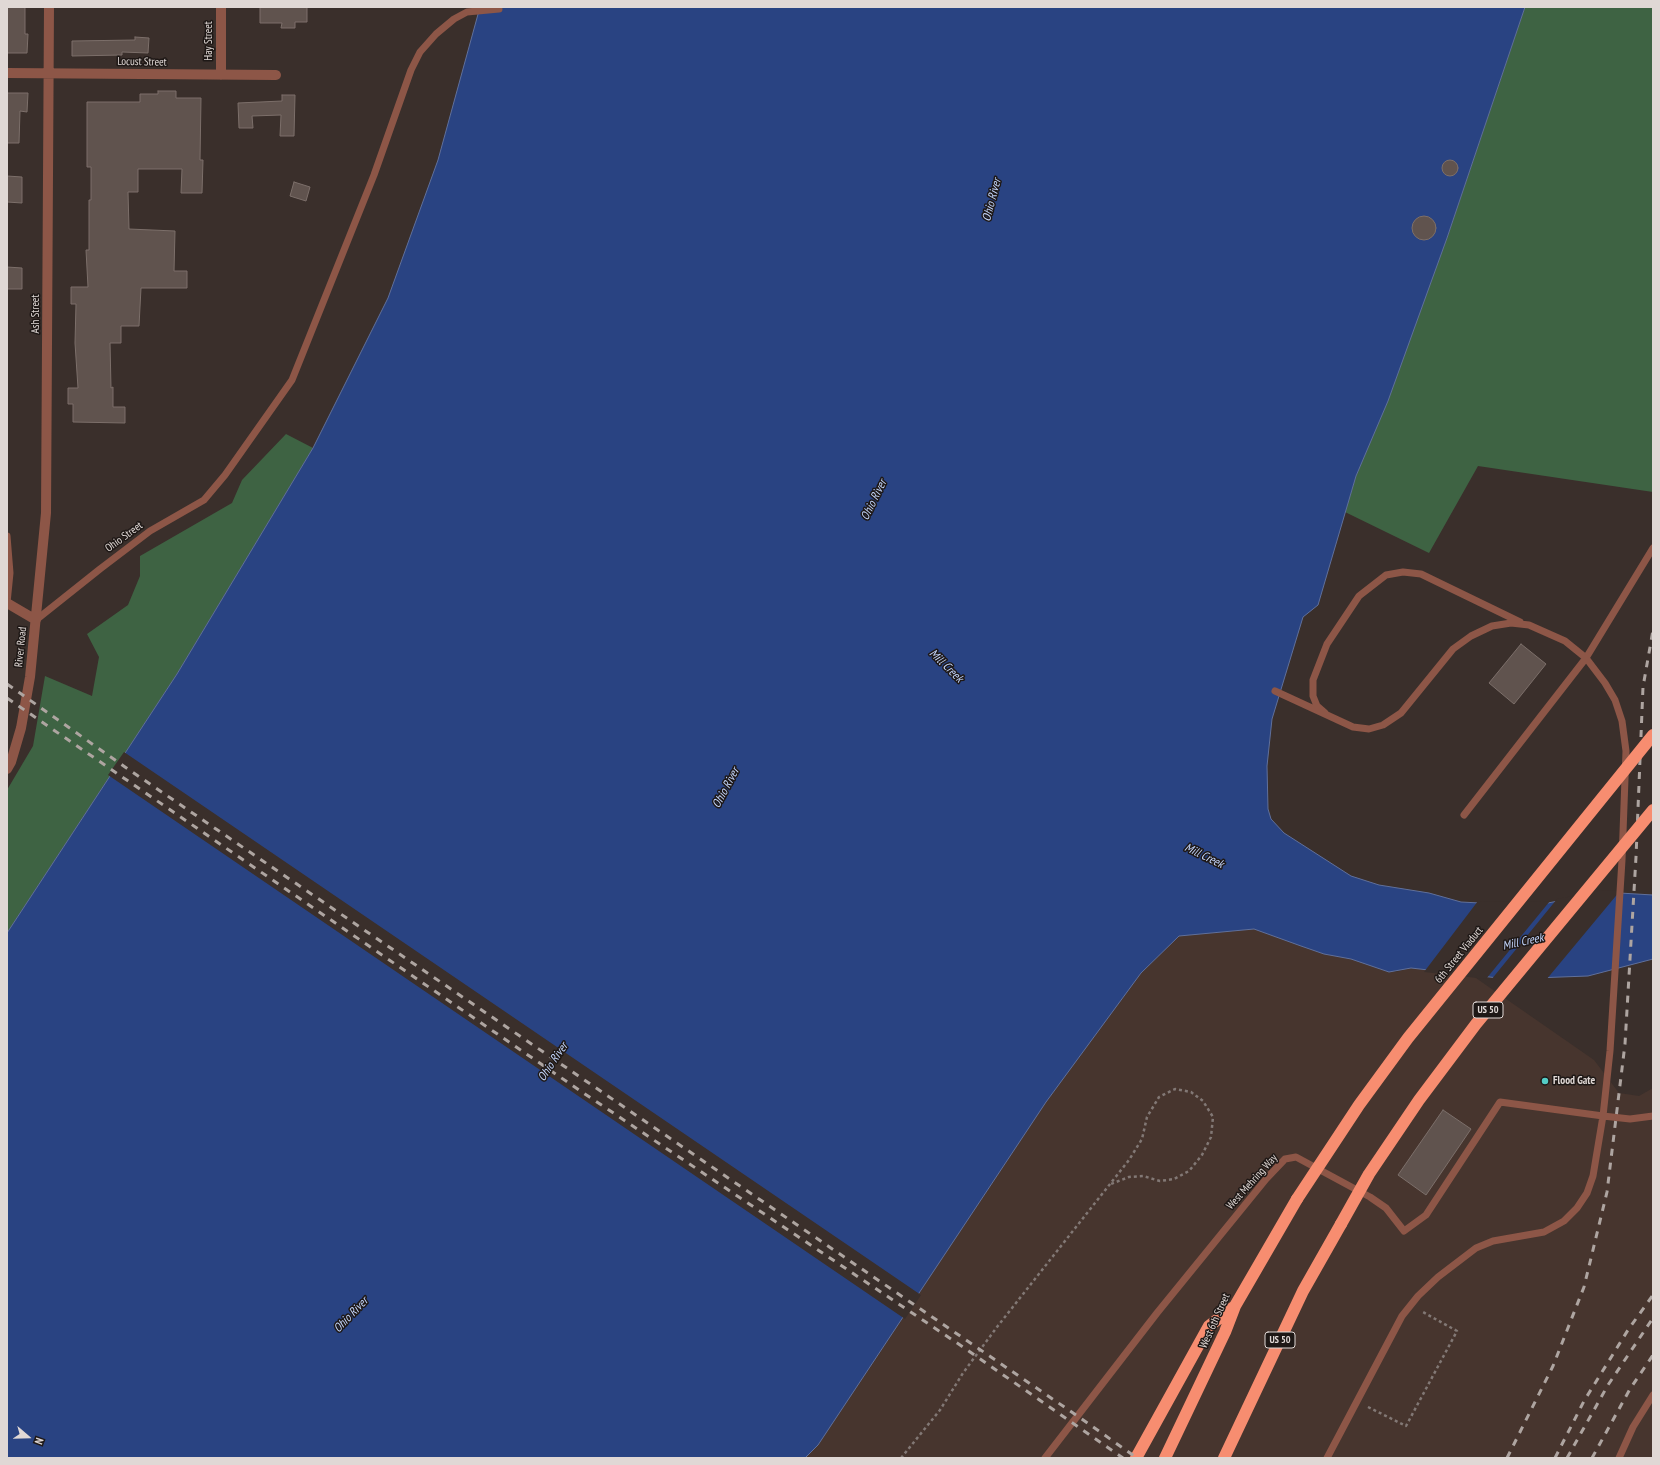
<!DOCTYPE html>
<html>
<head>
<meta charset="utf-8">
<style>
  body { margin:0 }
  #map { position:relative; width:1660px; height:1465px; overflow:hidden; background:#3a2f2b; font-family:"PT Sans Narrow",sans-serif }
  canvas { display:block }
  .frame { position:absolute; inset:0; border:8px solid #e0d8d5; pointer-events:none }
  .north { position:absolute; left:8px; top:1417px; width:40px; height:40px; -webkit-text-stroke:3px #1e1816; paint-order:stroke; rotate:110deg; font-size:11px; font-weight:700; line-height:16px; text-align:center; color:#e0d8d5 }
  .north::after { content:''; display:block; margin:auto; width:14px; height:18px; background:#e0d8d5; clip-path:polygon(50% 0,100% 100%,50% 72%,0 100%) }
</style>
</head>
<body>
<div id="map">
<canvas width="1660" height="1465"></canvas>
<div class="frame"></div>
<div class="north">N</div>
</div>
<script>
const ctx = document.querySelector('canvas').getContext('2d');
ctx.lineJoin = 'round';
function fill(path, color) {
  ctx.fillStyle = color;
  ctx.fill(path, 'evenodd');
}
function poly(rows) {
  const path = new Path2D();
  for (const r of rows) {
    if (r.length === 3) {
      path.moveTo(r[0] + r[2], r[1]);
      path.arc(r[0], r[1], r[2], 0, 2 * Math.PI);
      continue;
    }
    path.moveTo(r[0], r[1]);
    for (let i = 2; i < r.length; i += 2) path.lineTo(r[i], r[i + 1]);
  }
  return path;
}
function strokePath(path, color, width, dash) {
  ctx.strokeStyle = color;
  ctx.lineWidth = width;
  ctx.lineCap = dash ? 'butt' : 'round';
  ctx.setLineDash(dash || []);
  ctx.stroke(path);
}
function write(font, color, halo, rows, align = 'center') {
  ctx.font = font + ' "PT Sans Narrow",sans-serif';
  ctx.lineWidth = 3;
  ctx.setLineDash([]);
  ctx.textBaseline = 'middle';
  ctx.strokeStyle = halo;
  ctx.fillStyle = color;
  for (const [text, x, y, turn = 0] of rows) {
    ctx.save();
    ctx.translate(x, y);
    ctx.rotate((+turn || 0) * Math.PI / 180);
    ctx.textAlign = isNaN(turn) ? turn : align;
    if (halo) ctx.strokeText(text, 0, 0);
    ctx.fillText(text, 0, 0);
    ctx.restore();
  }
}
fill(poly([
  [1254,929,1324,954,1351,959,1396,972,1411,968,1473,976,1594,1060,1619,1093,1639,1096,1653,1088,1653,1458,805,1458,818,1445,1046,1102,1141,973,1179,936]
]), '#47352e');
fill(poly([
  [1525,7,1653,7,1653,492,1478,466,1429,553,1345,512,1356,476,1447,238],
  [286,434,313,448,177,674,7,933,7,790,33,746,45,676,92,696,99,657,87,634,128,605,140,576,140,556,232,503,242,480]
]), '#3e6343');
const water = poly([
  [480,7,1525,7,1447,238,1388,401,1356,476,1318,605,1303,617,1272,719,1267,766,1268,809,1271,819,1284,833,1351,876,1379,885,1429,893,1461,902,1480,903,1543,904,1603,892,1653,895,1653,959,1588,976,1507,979,1411,968,1389,972,1351,959,1324,954,1301,946,1254,929,1179,936,1141,973,1046,1102,818,1445,805,1458,7,1458,7,933,177,674,313,448,388,298,438,160,480,7]
]);
fill(water, '#294382');
strokePath(water, '#60709b', 1);
fill(poly([
  [124,752,921,1295,905,1319,108,775],
  [1603,890,1620,891,1546,980,1491,980,1557,899],
  [1478,901,1543,902,1550,901,1486,979,1424,972]
]), '#3a2f2b');
const building = poly([
  [7,7,25,7,25,34,28,34,27,53,7,53,7,7],
  [260,7,307,7,307,22,295,22,295,28,281,28,282,23,260,23,260,7],
  [135,37,149,38,148,53,122,52,122,55,72,56,72,41,135,40,135,37],
  [158,91,176,91,176,98,201,98,200,160,203,160,202,193,181,193,182,169,138,169,138,192,128,192,129,229,175,231,174,271,187,271,187,288,141,288,139,326,121,326,121,343,110,343,111,388,113,387,113,407,125,407,125,423,73,422,73,404,68,404,68,388,78,388,75,343,76,304,71,304,71,287,88,287,86,250,89,250,89,200,91,200,91,167,87,167,87,102,140,102,140,94,158,94,158,91],
  [7,93,28,93,27,112,20,111,19,143,7,143,7,93],
  [282,95,295,95,294,136,280,136,281,115,252,116,253,128,239,128,238,103,282,101,282,95],
  [1450,168,8],
  [7,176,22,177,22,203,7,202,7,176],
  [294,182,310,187,306,201,290,196,294,182],
  [1424,228,12],
  [7,267,22,268,22,289,7,289,7,267],
  [1521,644,1546,664,1514,704,1489,683,1521,644],
  [1443,1110,1471,1129,1426,1195,1398,1175,1443,1110]
]);
fill(building, '#60534e');
strokePath(building, '#7c6f6a', 1);
strokePath(poly([
  [1368,1407,1406,1426,1457,1331,1421,1311],
  [901,1458,940,1410,963,1373,997,1327,1129,1160,1142,1139,1147,1117,1159,1097,1175,1089,1191,1092,1203,1101,1213,1117,1211,1137,1202,1155,1189,1171,1174,1179,1160,1181,1143,1176,1129,1177,1111,1184]
]), '#827875', 2.5, [3, 3]);
strokePath(poly([
  [7,536,10,573,7,603],
  [36,620,100,569,150,531,204,500,225,475,292,380,374,175,411,70,420,52,436,34,454,19,467,12,499,9],
  [1275,691,1353,727,1369,729,1383,725,1401,713,1453,649,1471,636,1492,626,1511,623,1529,625,1565,641,1586,658,1653,548],
  [1325,713,1317,706,1313,696,1313,680,1327,644,1359,596,1386,575,1403,572,1421,574,1520,622],
  [1045,1458,1157,1313,1266,1179,1285,1159,1296,1157,1370,1197,1386,1208,1404,1231,1426,1215,1500,1102,1603,1116,1610,1051,1622,860,1626,751,1622,721,1615,700,1605,683,1586,658,1464,815],
  [1327,1458,1402,1316,1418,1296,1438,1277,1476,1248,1493,1241,1544,1232,1564,1221,1577,1208,1587,1193,1593,1176,1603,1116,1630,1119,1653,1116],
  [1619,1458,1633,1427,1653,1395]
]), '#8d5647', 7);
strokePath(poly([
  [7,73,276,75],
  [221,75,221,7],
  [7,603,36,620],
  [7,769,11,762,21,728,30,677,46,513,49,7]
]), '#8d5647', 10);
strokePath(poly([
  [1136,1458,1209,1326,1235,1306],
  [1165,1458,1225,1332,1235,1306,1297,1199],
  [1224,1458,1303,1291,1341,1224]
]), '#f78d70', 12);
strokePath(poly([
  [7,684,125,767,1079,1417,1137,1458],
  [7,698,579,1090,963,1347,1123,1458],
  [1507,1458,1553,1366,1584,1287,1607,1192,1625,1044,1636,857,1643,687,1653,630],
  [1555,1458,1584,1401,1628,1330,1653,1295],
  [1567,1458,1608,1385,1653,1318],
  [1592,1458,1630,1389,1653,1355]
]), '#aea5a1', 3, [7, 7]);
strokePath(poly([
  [1297,1199,1359,1105,1408,1038,1653,735],
  [1341,1224,1369,1174,1419,1100,1476,1024,1653,810]
]), '#f78d70', 12);
for (const [x, y, r, color] of [
  [1545,1081,4,"#54cdc6"]
]) {
  const dot = new Path2D();
  dot.arc(x, y, r, 0, 2 * Math.PI);
  ctx.fillStyle = color;
  ctx.fill(dot);
  strokePath(dot, '#1e1816', 1.5);
}
for (const [x, y, w] of [
  [1488,1010,30],
  [1280,1340,30]
]) {
  const box = new Path2D();
  box.roundRect(x - w / 2, y - 8, w, 16, 3);
  ctx.fillStyle = '#1e1816';
  ctx.fill(box);
  strokePath(box, '#e0d8d5', 1);
}
write('bold 10px', '#e0d8d5', null, [
  ["US 50",1488,1010],
  ["US 50",1280,1340]
]);
write('11px', '#e0d8d5', '#1e1816', [
  ["Hay Street",209,41,-90],
  ["Locust Street",142,62,1],
  ["Ash Street",36,314,-90],
  ["Ohio Street",124,537,-36],
  ["River Road",21,647,-84],
  ["6th Street Viaduct",1459,955,-51],
  ["West Mehring Way",1252,1182,-48],
  ["West 6th Street",1215,1321,-66]
]);
write('bold 11px', '#e0d8d5', '#1e1816', [
  ["Flood Gate",1553,1081]
], 'left');
write('italic 12px', '#c3d5fb', '#1e1816', [
  ["Ohio River",992,200,-75],
  ["Ohio River",874,500,-64],
  ["Mill Creek",946,666,44],
  ["Ohio River",726,788,-62],
  ["Mill Creek",1204,856,26],
  ["Mill Creek",1523,942,-12],
  ["Ohio River",553,1062,-56],
  ["Ohio River",351,1315,-46]
]);
</script>
</body>
</html>
